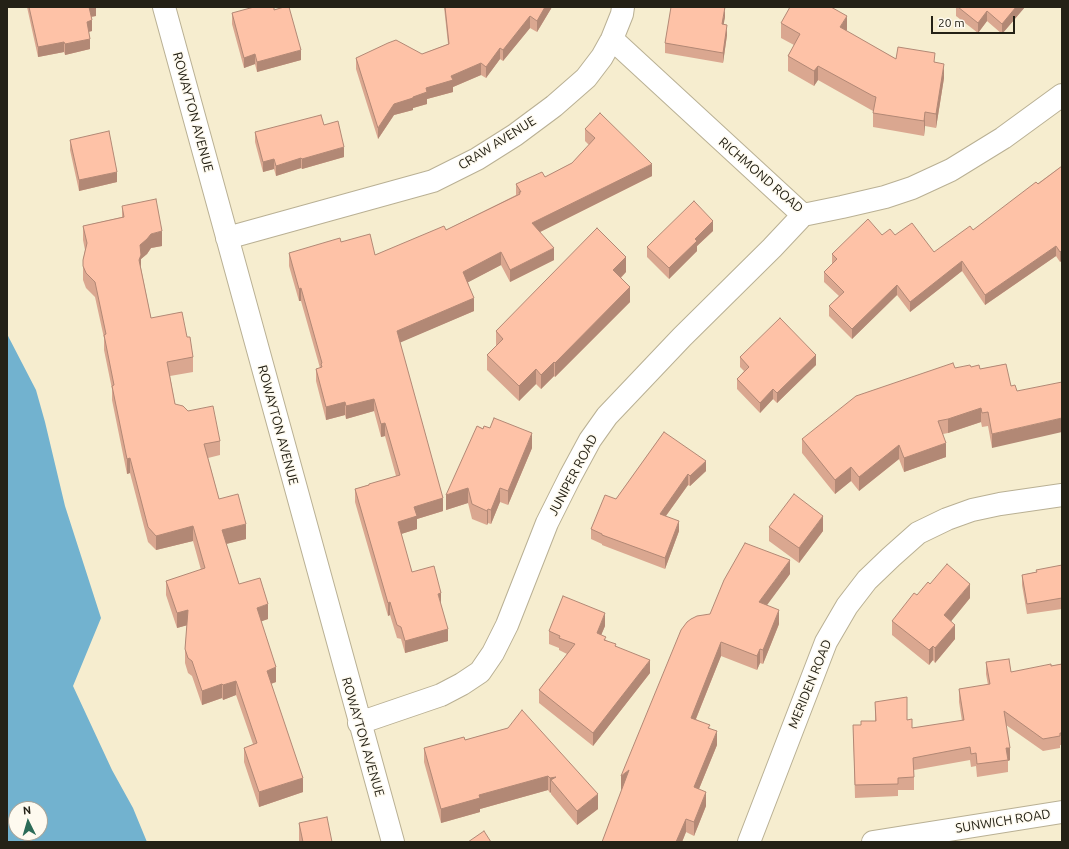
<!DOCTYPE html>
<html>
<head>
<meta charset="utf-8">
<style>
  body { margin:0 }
  #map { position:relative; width:1069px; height:849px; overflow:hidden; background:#f6edcf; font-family:Ubuntu,sans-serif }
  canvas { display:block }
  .frame { position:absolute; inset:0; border:8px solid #242116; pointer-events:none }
  .north { position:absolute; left:8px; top:801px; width:40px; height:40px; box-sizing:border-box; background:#fefaef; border:1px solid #a7a398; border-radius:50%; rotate:355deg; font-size:11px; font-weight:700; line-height:16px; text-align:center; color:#242116 }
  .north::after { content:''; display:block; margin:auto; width:14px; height:18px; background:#2c6b57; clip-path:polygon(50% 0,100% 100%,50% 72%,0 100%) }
  .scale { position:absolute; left:931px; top:16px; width:84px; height:18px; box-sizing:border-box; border:2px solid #242116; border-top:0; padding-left:5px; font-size:12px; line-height:14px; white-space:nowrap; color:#242116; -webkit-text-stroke:3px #fefaef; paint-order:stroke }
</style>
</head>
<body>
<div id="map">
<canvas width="1069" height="849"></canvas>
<div class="frame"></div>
<div class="north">N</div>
<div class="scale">20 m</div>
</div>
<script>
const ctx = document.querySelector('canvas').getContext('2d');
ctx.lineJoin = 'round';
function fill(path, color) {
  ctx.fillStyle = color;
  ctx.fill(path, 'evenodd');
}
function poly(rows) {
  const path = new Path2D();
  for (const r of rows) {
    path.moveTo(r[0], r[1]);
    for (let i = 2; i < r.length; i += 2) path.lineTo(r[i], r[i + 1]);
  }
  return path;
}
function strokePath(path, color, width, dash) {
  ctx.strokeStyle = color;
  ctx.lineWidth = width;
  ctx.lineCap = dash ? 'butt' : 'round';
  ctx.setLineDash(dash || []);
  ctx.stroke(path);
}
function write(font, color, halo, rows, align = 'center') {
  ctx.font = font + ' Ubuntu,sans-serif';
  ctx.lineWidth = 3;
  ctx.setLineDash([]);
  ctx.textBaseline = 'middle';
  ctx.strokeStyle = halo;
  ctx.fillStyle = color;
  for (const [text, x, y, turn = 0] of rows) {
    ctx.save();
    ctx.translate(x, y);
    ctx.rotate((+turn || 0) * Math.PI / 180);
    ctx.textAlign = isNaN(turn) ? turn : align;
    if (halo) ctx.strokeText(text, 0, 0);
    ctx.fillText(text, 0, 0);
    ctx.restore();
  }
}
fill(poly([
  [7,334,36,390,45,422,65,506,101,618,73,686,112,770,133,808,147,842,7,842],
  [16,809,40,809,40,833,16,833]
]), '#72b2cf');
const minor = poly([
  [164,7,393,842],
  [612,39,803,215],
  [803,215,842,207,885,197,912,188,951,170,1003,138,1062,95],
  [227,238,433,181,477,159,515,135,554,106,586,78,602,57,612,39,622,14,623,7],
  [359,723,441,695,462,684,480,672,493,653,507,625,547,523,570,477,590,440,607,416,682,337,772,248,803,215],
  [749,842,826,642,847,606,867,580,891,557,918,533,947,519,972,510,1000,504,1062,495],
  [873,842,1062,812]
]);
strokePath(minor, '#b9b094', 24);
strokePath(minor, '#fff', 22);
fill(poly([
  [27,7,96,7,96,16,91,17,92,31,89,32,90,49,65,55,64,52,38,57],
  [444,7,552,7,537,32,530,28,503,61,500,59,486,78,481,75,453,87,453,92,427,99,427,104,413,108,413,110,394,115,378,139,356,69,356,58,422,54,448,44],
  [956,7,1025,7,1002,34,987,21,978,33,956,16],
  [274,10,301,60,257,72,255,64,244,68,232,24,232,13],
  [725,17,723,24,727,35,723,63,665,53,665,43],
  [781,23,846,31,896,59,935,62,944,78,936,128,925,126,924,136,873,127,873,111,818,80,814,86,788,71,788,56,794,45,781,38],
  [324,125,344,157,302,169,301,168,276,176,274,169,263,172,255,142,255,132],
  [585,129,652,176,540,232,554,260,510,282,501,265,468,282,474,311,400,342,443,511,417,519,417,529,401,534,412,572,441,605,448,641,405,653,401,639,397,638,390,615,388,616,355,502,355,489,396,476,385,436,381,437,374,411,346,419,345,415,326,420,316,381,316,369,320,368,301,301,299,301,289,266,289,253,341,242,375,255,446,230,516,195,516,184,545,177,572,163,589,145,585,141],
  [70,140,117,182,79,191,70,150],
  [1062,166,1062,260,1060,262,1056,256,985,305,962,271,910,312,897,295,852,339,829,316,829,306,839,296,824,282,824,272,832,264,832,254,882,235,895,235,934,252,973,230],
  [122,206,162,246,151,248,147,254,141,259,141,268,151,318,187,337,193,357,193,372,170,376,175,404,220,441,220,455,208,458,219,499,246,539,226,544,239,584,268,619,261,621,276,682,271,684,303,792,259,807,244,762,244,748,253,744,236,695,223,700,222,698,202,705,192,676,188,673,185,663,185,649,187,625,177,628,166,595,166,581,201,570,193,541,156,550,148,542,130,473,127,474,112,400,112,389,104,350,104,338,95,297,86,288,83,280,83,260,85,250,83,240,83,226,122,217],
  [713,231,697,246,697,251,669,279,647,257,647,247],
  [626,272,621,278,630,302,555,377,554,376,541,389,536,384,519,401,487,370,487,355,496,346,496,331],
  [740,357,816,365,777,403,773,399,760,413,737,389,737,379,744,371,740,367],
  [1006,364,992,448,988,426,982,427,981,422,948,433,943,434,946,457,904,472,899,459,859,491,851,481,835,494,802,453,802,439,955,368,971,367,980,369],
  [477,426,532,448,508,505,500,502,491,524,488,523,487,525,472,519,468,503,446,510],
  [664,432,706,471,690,486,688,485,666,516,679,531,665,569,602,545,602,544,591,539,591,529,616,499],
  [769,527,823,531,799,563,769,541],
  [1062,565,1062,609,1027,614,1022,585,1022,575,1036,572],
  [790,574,766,605,779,624,763,664,760,663,757,670,721,656,696,719,710,728,717,745,699,789,706,806,694,836,686,832,682,842,602,842,622,790,621,790,710,614],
  [930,584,970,598,951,621,955,639,935,663,933,660,929,665,892,635,892,621,917,595],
  [605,626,601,635,606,640,616,646,650,673,593,746,539,703,539,690,567,654,559,650,559,648,549,644,549,631],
  [986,662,1011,672,1062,664,1062,745,1060,745,1060,748,1043,751,1006,725,1010,760,1008,761,1008,772,977,777,976,766,971,767,970,760,914,770,914,790,898,790,898,796,855,798,853,725,861,725,875,721,875,702,907,720,912,728,962,721,959,702,959,689,988,685,986,674],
  [508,728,598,809,577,825,551,794,551,792,550,793,548,790,480,809,480,812,441,823,424,762,424,748,465,740],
  [299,823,332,842,299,842]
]), '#daa790');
fill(poly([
  [89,7,96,7,96,16,89,17],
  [545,7,552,7,537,32,537,21],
  [725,7,725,17,722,34,722,24],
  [1016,7,1025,7,1002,34,1002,24],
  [987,11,987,21,978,33,978,23],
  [530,16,530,28,503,61,503,50],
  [847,16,847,30,840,42,840,27],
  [92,20,92,31,87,32,87,22],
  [727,25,727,35,723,63,723,53],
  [90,39,90,49,65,55,65,44],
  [64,42,64,52,38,57,38,47],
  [500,48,500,59,486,78,486,67],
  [301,50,301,60,257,72,257,62],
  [255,54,255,64,244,68,244,58],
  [481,63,481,75,453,87,453,92,427,99,427,104,413,108,413,110,394,115,378,139,378,128,394,104,413,97,426,88,451,76],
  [944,64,944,78,936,128,936,114],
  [818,66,818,80,814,86,814,71],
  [925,112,925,126,924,136,924,121],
  [344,147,344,157,302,169,302,159],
  [301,158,301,168,276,176,276,166],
  [274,159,274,169,263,172,263,162],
  [652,164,652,176,532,236,532,223],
  [117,172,117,182,79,191,79,180],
  [713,221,713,231,697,246,697,251,669,279,669,268,695,239],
  [162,231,162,246,151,248,147,254,141,259,141,270,139,260,140,245,151,234],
  [1056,246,1056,256,985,305,985,295],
  [554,248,554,260,510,282,510,270],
  [1062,250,1062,260,1060,262,1060,252],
  [501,252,501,265,463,285,463,272],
  [626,257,626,272,613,285,613,270],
  [962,261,962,271,910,312,910,302],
  [897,285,897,295,852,339,852,329],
  [630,287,630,302,555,377,555,363],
  [301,288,301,301,299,301,299,289],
  [474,298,474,311,397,344,397,331],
  [816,355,816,365,777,403,777,393],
  [554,362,554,376,541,389,541,375],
  [536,369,536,384,519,401,519,386],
  [773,389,773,399,760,413,760,403],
  [374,399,374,411,346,419,346,406],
  [345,402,345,415,326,420,326,407],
  [981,408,981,422,948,433,948,419],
  [1062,418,1062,432,992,448,992,434],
  [385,423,385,436,381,437,381,424],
  [532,433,532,448,508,505,508,491],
  [946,443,946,457,904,472,904,458],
  [899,445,899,459,859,491,859,477],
  [130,458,130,473,127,474,127,459],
  [706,461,706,471,690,486,690,476],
  [851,467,851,481,835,494,835,480],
  [688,474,688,485,660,524,660,514],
  [468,488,468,503,446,510,446,495],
  [500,488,500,502,491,524,491,510],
  [443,498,443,511,417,519,417,529,398,535,398,522,414,507],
  [488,509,488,523,487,525,487,511],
  [823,516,823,531,799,563,799,548],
  [679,521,679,531,665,569,665,558],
  [246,524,246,539,222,545,222,530],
  [193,526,193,541,156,550,156,536],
  [790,560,790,574,759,616,759,602],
  [970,584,970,598,944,630,944,615],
  [441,593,441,605,438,594],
  [390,602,390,615,388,616,388,603],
  [268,604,268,619,257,623,257,608],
  [188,610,188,625,177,628,177,613],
  [779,610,779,624,763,664,763,650],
  [605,613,605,626,597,645,597,633],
  [955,625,955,639,935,663,935,648],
  [448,629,448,641,405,653,405,641],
  [721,642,721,656,691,731,691,718],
  [933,646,933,660,929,665,929,650],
  [760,649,760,663,757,670,757,656],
  [650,660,650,673,593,746,593,733],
  [276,667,276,682,267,685,267,671],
  [236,681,236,695,223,700,223,685],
  [222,684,222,698,202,705,202,691],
  [717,731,717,745,694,801,694,787],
  [1006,748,1010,748,1010,760,1008,761],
  [629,770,629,784,621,790,621,776],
  [548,776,548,790,480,809,480,812,441,823,441,809,479,795],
  [556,777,551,780,551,792,550,793,550,778],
  [303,778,303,792,259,807,259,792],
  [706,792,706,806,694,836,694,822],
  [598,794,598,809,577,825,577,811],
  [686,819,686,832,682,842,676,842]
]), '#b28875');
const building = poly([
  [29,7,90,7,89,7,92,20,87,22,90,39,65,44,64,42,38,47,29,7],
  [254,7,274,7,274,10,284,7,289,7,301,50,257,62,255,54,244,58,232,13,254,7],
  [445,7,545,7,537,21,530,16,503,50,500,48,486,67,481,63,451,76,453,80,426,88,427,92,413,97,413,98,394,104,378,128,356,58,388,43,396,40,422,54,449,44,445,7],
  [671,7,725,7,722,24,727,25,723,53,665,43,671,7],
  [790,7,831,7,847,16,840,27,896,59,898,47,935,53,934,62,944,64,936,114,925,112,924,121,873,113,876,97,873,96,818,66,814,71,788,56,800,34,781,23,790,7],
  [958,7,1016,7,1002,24,987,11,978,23,958,7],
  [600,113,652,164,532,223,554,248,510,270,501,252,463,272,474,298,397,331,443,498,414,507,417,516,398,522,412,572,434,566,441,593,438,594,448,629,405,641,401,627,397,625,390,602,388,603,355,489,369,485,369,484,400,475,385,423,381,424,374,399,346,406,345,402,326,407,316,369,322,367,321,364,322,363,301,288,299,289,289,253,340,238,341,242,370,234,375,255,444,226,446,230,520,194,519,192,521,192,516,184,542,172,545,177,572,163,595,138,585,129,600,113],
  [321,115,324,125,338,121,344,147,302,159,301,158,276,166,274,159,263,162,255,132,321,115],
  [109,131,117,172,79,180,70,140,109,131],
  [1062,166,1062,250,1060,252,1056,246,985,295,962,261,910,302,897,285,852,329,829,306,844,292,824,272,837,259,832,254,868,219,882,235,890,229,895,235,912,223,934,252,970,226,973,230,1036,182,1038,184,1062,166],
  [156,199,162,231,151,234,147,239,140,245,141,255,139,260,151,318,182,312,187,337,190,337,193,357,167,362,175,404,183,406,188,411,213,406,220,441,204,444,219,499,238,494,246,524,222,530,239,584,260,578,268,604,257,608,276,667,267,671,303,778,259,792,244,748,257,743,236,681,223,685,222,684,202,691,192,661,188,658,185,649,188,610,177,613,166,581,205,568,193,526,156,536,148,527,130,458,127,459,112,386,114,385,104,335,106,334,95,282,86,273,83,266,83,260,87,243,83,226,124,217,122,206,156,199],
  [694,201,713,221,695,239,697,241,669,268,647,247,694,201],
  [597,228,626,257,613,270,630,287,555,363,554,362,541,375,536,369,519,386,487,355,503,339,496,331,597,228],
  [780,318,816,355,777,393,773,389,760,403,737,379,749,367,740,357,780,318],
  [953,363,955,368,970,365,971,367,979,365,980,369,1006,364,1011,386,1015,385,1017,391,1062,382,1062,418,992,434,988,412,982,413,981,408,948,419,938,421,946,443,904,458,899,445,859,477,851,467,835,480,802,439,856,396,953,363],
  [494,418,532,433,508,491,500,488,491,510,488,509,487,511,472,504,468,488,446,495,477,426,483,429,484,426,490,428,494,418],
  [664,432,706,461,690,476,688,474,660,514,679,521,665,558,602,535,602,534,591,529,605,495,616,499,664,432],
  [794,494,823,516,799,548,769,527,794,494],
  [745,543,790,560,759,602,779,610,763,650,760,649,757,656,721,642,691,718,710,725,708,728,717,731,694,787,706,792,694,822,686,819,676,842,602,842,629,770,621,776,681,630,687,622,691,619,697,616,710,614,724,580,745,543],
  [947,564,970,584,944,615,955,625,935,648,933,646,929,650,892,621,914,593,917,595,928,582,930,584,947,564],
  [1062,565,1062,598,1027,604,1022,575,1037,572,1036,570,1062,565],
  [563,596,605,613,597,633,606,637,604,640,616,644,615,646,650,660,593,733,539,690,575,644,559,638,560,636,549,631,563,596],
  [1009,659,1011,672,1051,664,1051,666,1062,664,1062,733,1060,733,1060,736,1043,739,1004,711,1010,748,1006,748,1008,760,977,764,976,753,971,754,970,747,913,758,914,777,898,778,898,784,855,785,853,725,861,725,861,721,876,721,875,702,907,697,907,720,912,719,912,728,964,720,959,689,990,684,986,662,1009,659],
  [522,710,598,794,577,811,551,780,556,777,550,778,548,776,479,795,480,798,441,809,424,748,464,737,465,740,508,728,522,710],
  [327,817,332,842,303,842,299,823,327,817],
  [484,831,491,842,468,842,484,831]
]);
fill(building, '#fec2a7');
strokePath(building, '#b28875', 1);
write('13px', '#242116', '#fefaef', [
  ["ROWAYTON AVENUE",193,112,75],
  ["CRAW AVENUE",497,143,-32],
  ["RICHMOND ROAD",761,175,41],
  ["ROWAYTON AVENUE",278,425,75],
  ["JUNIPER ROAD",573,475,-62],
  ["MERIDEN ROAD",810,684,-68],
  ["ROWAYTON AVENUE",363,737,74],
  ["SUNWICH ROAD",1003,821,-9]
]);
</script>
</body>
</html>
